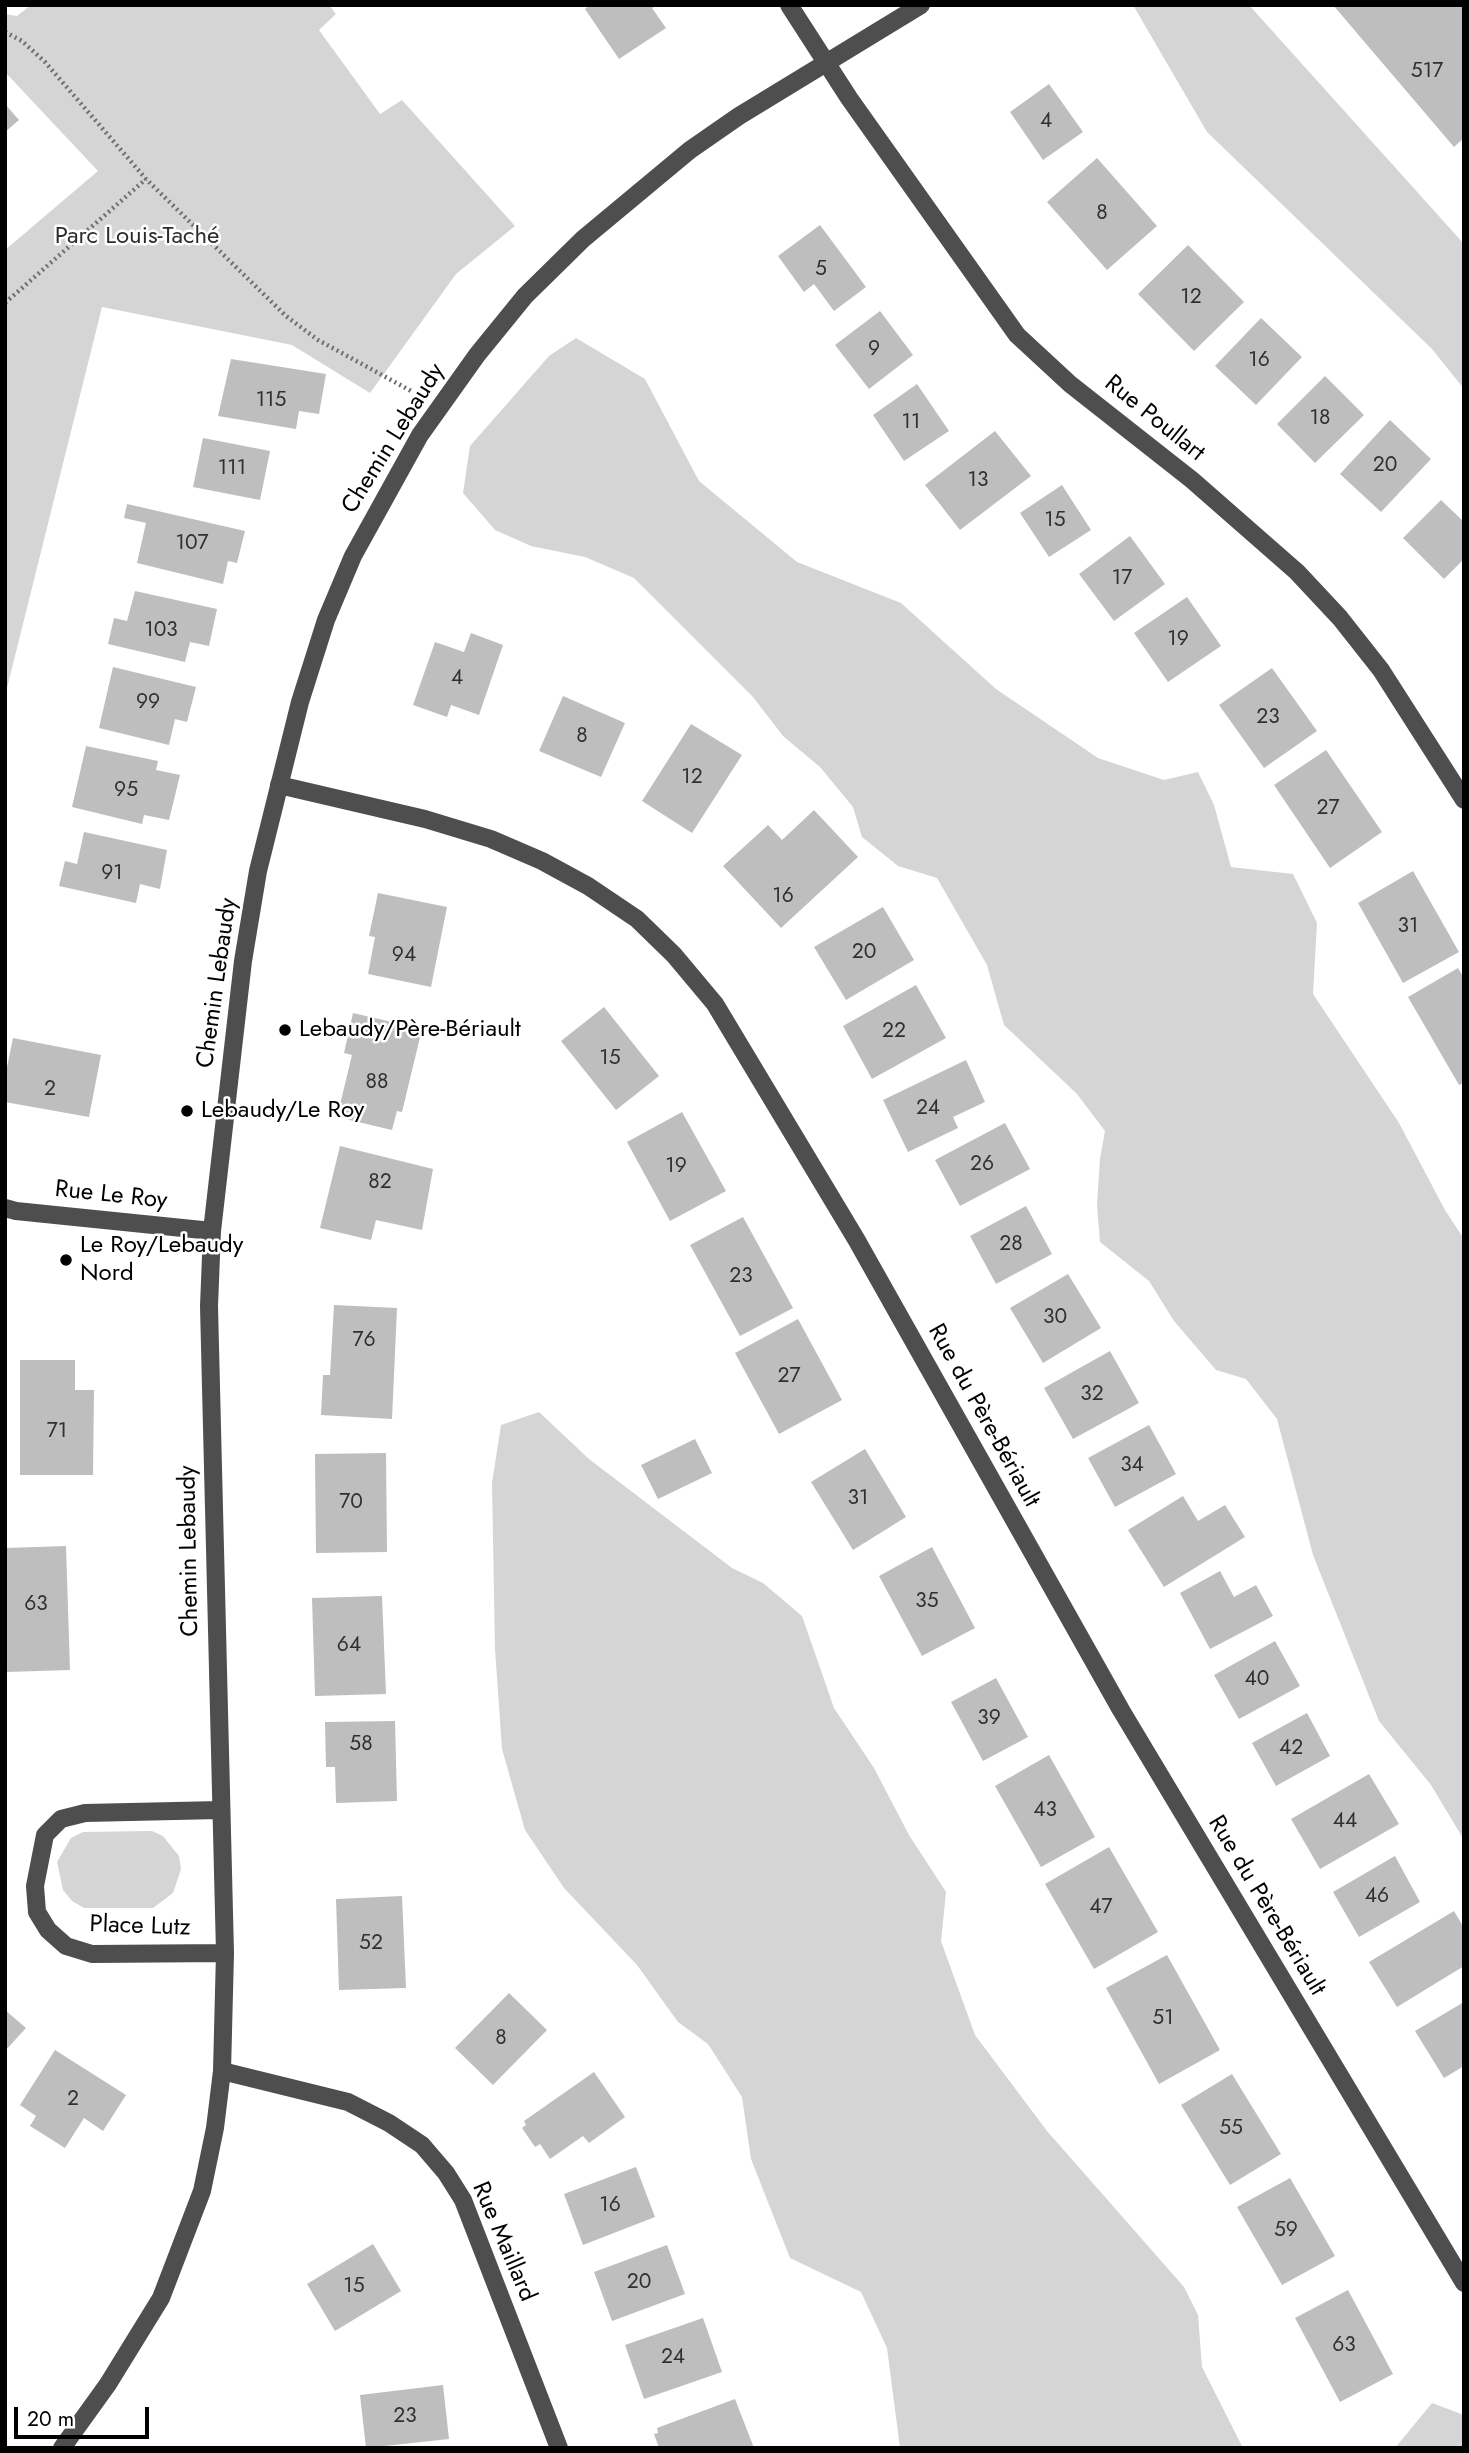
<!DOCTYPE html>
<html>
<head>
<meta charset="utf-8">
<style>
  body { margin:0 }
  #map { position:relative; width:1469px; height:2453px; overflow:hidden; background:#fff; font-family:Jost,sans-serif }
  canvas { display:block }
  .frame { position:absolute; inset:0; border:7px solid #000; pointer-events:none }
  .scale { position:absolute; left:14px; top:2407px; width:135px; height:32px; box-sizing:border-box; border:4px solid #000; border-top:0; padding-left:9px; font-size:21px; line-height:24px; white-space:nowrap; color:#000; -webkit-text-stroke:5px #fff; paint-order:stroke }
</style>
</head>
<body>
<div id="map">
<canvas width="1469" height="2453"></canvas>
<div class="frame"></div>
<div class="scale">20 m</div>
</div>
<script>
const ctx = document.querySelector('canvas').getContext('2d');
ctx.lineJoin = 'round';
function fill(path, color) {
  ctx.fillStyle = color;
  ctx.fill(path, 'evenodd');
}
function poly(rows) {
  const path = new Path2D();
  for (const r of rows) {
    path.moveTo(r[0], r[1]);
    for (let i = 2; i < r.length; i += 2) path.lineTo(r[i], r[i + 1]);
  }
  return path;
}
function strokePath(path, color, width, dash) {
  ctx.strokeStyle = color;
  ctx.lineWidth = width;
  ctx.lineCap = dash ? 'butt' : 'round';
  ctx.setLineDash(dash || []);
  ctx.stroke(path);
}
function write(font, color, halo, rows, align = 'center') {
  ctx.font = font + ' Jost,sans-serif';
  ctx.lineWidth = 5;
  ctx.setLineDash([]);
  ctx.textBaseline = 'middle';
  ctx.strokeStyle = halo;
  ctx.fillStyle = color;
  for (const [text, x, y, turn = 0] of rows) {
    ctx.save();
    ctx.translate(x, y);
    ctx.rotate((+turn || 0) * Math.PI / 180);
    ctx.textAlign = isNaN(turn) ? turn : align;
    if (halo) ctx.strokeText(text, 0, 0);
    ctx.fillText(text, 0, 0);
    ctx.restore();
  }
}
fill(poly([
  [31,5,329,5,336,14,319,30,380,114,402,100,515,226,456,274,370,393,292,345,102,307,5,696,5,250,98,171,5,72,5,14,17,16],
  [1133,5,1249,5,1464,244,1464,389,1432,349,1207,132],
  [576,338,645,379,699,481,797,562,901,603,996,689,1098,758,1164,780,1198,772,1214,805,1231,867,1293,874,1317,923,1313,994,1399,1123,1445,1210,1464,1239,1464,1840,1431,1785,1379,1721,1313,1555,1277,1419,1246,1379,1216,1370,1174,1321,1149,1281,1100,1242,1097,1205,1100,1159,1105,1131,1077,1094,1004,1025,987,965,937,878,898,866,862,837,853,807,820,767,783,736,753,697,634,578,585,557,531,546,495,530,463,493,470,446,549,356],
  [539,1412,589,1459,732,1568,763,1583,802,1616,834,1708,874,1768,909,1835,946,1892,941,1941,975,2035,1047,2131,1184,2287,1198,2315,1202,2367,1243,2448,900,2448,887,2348,861,2292,790,2258,751,2159,742,2097,708,2044,678,2022,637,1965,564,1888,525,1830,502,1749,495,1649,492,1483,501,1425],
  [83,1832,152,1831,163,1836,179,1856,181,1869,173,1893,153,1908,84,1908,72,1901,63,1890,57,1862,71,1838],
  [1432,2403,1464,2415,1464,2448,1395,2448]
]), '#d5d5d5');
fill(poly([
  [590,5,657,5,652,8,666,28,619,59,585,9],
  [1333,5,1464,5,1464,138,1454,147],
  [1049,84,1083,132,1043,160,1010,112],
  [5,104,19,120,5,132],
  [1097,158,1157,226,1107,270,1047,202],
  [820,225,866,287,834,311,814,284,804,292,778,256],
  [1188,245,1244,302,1194,351,1138,294],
  [880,311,913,355,869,389,835,345],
  [1261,318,1302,357,1256,405,1215,366],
  [231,359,326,374,319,414,299,411,296,429,218,416],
  [1325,376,1364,415,1315,463,1277,424],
  [917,384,949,431,904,461,873,415],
  [1390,420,1431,459,1381,512,1340,474],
  [995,431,1031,476,960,530,925,485],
  [203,438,270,451,260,500,193,487],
  [1062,485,1091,530,1049,557,1020,513],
  [1441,500,1464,522,1464,559,1444,579,1403,538],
  [127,504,245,531,237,563,228,561,223,584,137,563,146,523,124,518],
  [1130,536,1165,584,1114,621,1079,574],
  [135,591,217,609,209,646,190,642,185,662,108,644,114,618,127,621],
  [1187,597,1221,646,1168,682,1134,633],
  [471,633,503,645,479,715,451,705,447,717,413,705,435,642,464,652],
  [113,667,196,687,187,722,175,719,169,745,99,728],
  [1272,668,1317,731,1264,768,1219,705],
  [563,696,625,723,601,777,539,751],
  [691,724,742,755,692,833,642,801],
  [86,746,158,761,156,770,180,775,169,820,144,815,142,824,72,807],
  [1326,750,1382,832,1330,868,1274,785],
  [814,810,858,857,781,928,723,866,768,825,782,840],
  [84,832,167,850,160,889,140,884,136,903,59,886,65,861,77,864],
  [1413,871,1459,952,1403,983,1358,903],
  [378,893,447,907,431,987,368,974,375,937,369,936],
  [883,907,914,960,846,1000,814,947],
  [1458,968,1464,978,1464,1083,1459,1085,1408,997],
  [916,985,946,1038,872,1079,843,1026],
  [604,1007,659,1076,616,1110,561,1041],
  [353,1013,422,1029,402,1112,397,1111,392,1130,337,1117,352,1055,344,1053],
  [13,1038,101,1055,89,1117,5,1102,5,1077],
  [966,1060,985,1102,953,1117,958,1128,908,1152,883,1100],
  [682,1112,726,1191,670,1221,627,1142],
  [1005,1123,1030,1169,960,1206,935,1160],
  [340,1146,433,1169,422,1230,376,1220,371,1240,320,1228],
  [1026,1206,1052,1254,996,1284,970,1236],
  [743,1217,793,1308,740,1336,690,1245],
  [1068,1274,1101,1328,1043,1363,1010,1308],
  [334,1305,397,1308,392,1419,321,1415,323,1375,330,1375],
  [798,1319,842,1400,779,1434,735,1353],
  [1110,1351,1139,1403,1073,1439,1044,1388],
  [20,1360,75,1360,75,1390,94,1390,93,1475,20,1475],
  [1149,1425,1176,1474,1115,1507,1088,1458],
  [695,1439,712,1473,658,1499,641,1465],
  [865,1449,906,1517,853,1550,811,1482],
  [386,1453,387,1552,316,1553,315,1454],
  [1183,1496,1198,1521,1225,1505,1245,1537,1164,1587,1128,1530],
  [66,1546,70,1670,6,1672,5,1548],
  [932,1547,975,1628,922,1656,879,1576],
  [1220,1571,1234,1597,1256,1585,1273,1616,1210,1649,1180,1593],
  [382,1596,386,1694,315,1696,312,1598],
  [1275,1641,1300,1686,1239,1719,1214,1675],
  [996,1678,1028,1737,983,1761,951,1702],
  [1307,1713,1330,1756,1276,1786,1252,1743],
  [395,1721,397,1801,336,1803,335,1767,326,1767,325,1722],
  [1049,1755,1095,1837,1041,1867,995,1786],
  [1369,1774,1399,1824,1320,1869,1291,1819],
  [1109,1847,1158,1932,1094,1969,1045,1884],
  [1395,1856,1420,1902,1359,1937,1333,1892],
  [402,1896,406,1988,339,1990,336,1899],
  [1454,1911,1464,1928,1464,1966,1397,2007,1369,1962],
  [1167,1955,1220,2050,1159,2084,1106,1988],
  [509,1993,547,2030,493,2085,455,2048],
  [1464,2002,1464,2066,1444,2078,1415,2031],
  [5,2010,26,2028,5,2051],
  [55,2050,126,2095,103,2131,84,2118,65,2148,30,2126,36,2116,20,2105],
  [594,2072,625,2117,589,2143,583,2136,550,2159,540,2144,535,2147,522,2128,526,2125,524,2121],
  [1232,2074,1281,2154,1230,2185,1181,2105],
  [636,2167,655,2217,583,2245,564,2194],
  [1290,2178,1335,2256,1282,2285,1237,2207],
  [373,2244,401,2291,335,2331,307,2284],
  [667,2245,685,2294,612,2321,594,2272],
  [1348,2290,1393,2374,1340,2402,1295,2318],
  [703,2318,722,2372,644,2399,625,2345],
  [443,2385,449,2439,366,2448,360,2395],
  [735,2399,754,2448,659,2448,654,2434,658,2433,657,2428]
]), '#bebebe');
strokePath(poly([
  [5,32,22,41,45,62,146,179,286,316,318,340,413,392],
  [5,303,146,179]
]), '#707070', 4.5, [2, 3.5]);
strokePath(poly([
  [789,5,849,98,1017,335,1070,384,1192,480,1297,572,1340,618,1381,670,1464,800],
  [279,785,425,819,491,839,542,861,588,886,637,919,674,955,715,1004,856,1239,1121,1710,1464,2283],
  [5,1208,16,1211,212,1231],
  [220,1810,85,1813,61,1819,45,1835,35,1886,37,1912,48,1930,66,1946,92,1954,225,1953],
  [222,2071,348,2102,389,2123,422,2145,446,2173,463,2200,559,2448],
  [62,2448,108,2384,161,2298,202,2191,215,2128,222,2071,225,1953,209,1306,212,1231,243,961,258,871,300,702,326,620,353,556,420,435,477,355,525,296,583,239,690,150,739,116,921,5]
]), '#4e4e4e', 18);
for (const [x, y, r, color] of [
  [285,1030,7,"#000"],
  [187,1111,7,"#000"],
  [66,1260,7,"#000"]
]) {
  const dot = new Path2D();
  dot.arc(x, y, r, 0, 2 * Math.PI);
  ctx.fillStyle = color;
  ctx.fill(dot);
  strokePath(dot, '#fff', 2.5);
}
write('21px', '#303030', null, [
  ["517",1427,72],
  ["4",1046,122],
  ["8",1102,214],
  ["5",821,270],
  ["12",1191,298],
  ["9",874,350],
  ["16",1259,361],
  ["115",271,401],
  ["18",1320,419],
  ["11",911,423],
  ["20",1385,466],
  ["111",232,469],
  ["13",978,481],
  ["15",1055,521],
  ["107",192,544],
  ["17",1122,579],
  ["103",161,631],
  ["19",1178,640],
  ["4",457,679],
  ["99",148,703],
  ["23",1268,718],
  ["8",582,737],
  ["12",692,778],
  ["95",126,791],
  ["27",1328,809],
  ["91",112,874],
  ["16",783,897],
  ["31",1408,927],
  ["20",864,953],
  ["94",404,956],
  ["22",894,1032],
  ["15",610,1059],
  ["88",377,1083],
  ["2",50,1090],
  ["24",928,1109],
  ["26",982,1165],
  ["19",676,1167],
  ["82",380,1183],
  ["28",1011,1245],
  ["23",741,1277],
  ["30",1055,1318],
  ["76",364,1341],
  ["27",789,1377],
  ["32",1092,1395],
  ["71",57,1432],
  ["34",1132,1466],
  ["31",858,1499],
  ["70",351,1503],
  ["35",927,1602],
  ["63",36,1605],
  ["64",349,1646],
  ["40",1257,1680],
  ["39",989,1719],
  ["58",361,1745],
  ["42",1291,1749],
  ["43",1045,1811],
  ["44",1345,1822],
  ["46",1377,1897],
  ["47",1101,1908],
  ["52",371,1944],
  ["51",1163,2019],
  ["8",501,2039],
  ["2",73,2100],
  ["55",1231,2129],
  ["16",610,2206],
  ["59",1286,2231],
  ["20",639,2283],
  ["15",354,2287],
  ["63",1344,2346],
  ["24",673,2358],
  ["23",405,2417]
]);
write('24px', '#2c2c2c', '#fff', [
  ["Parc Louis-Taché",137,237]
]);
write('24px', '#000', '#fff', [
  ["Rue Poullart",1154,419,39],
  ["Chemin Lebaudy",394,439,-58],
  ["Chemin Lebaudy",218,983,-82],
  ["Rue Le Roy",111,1196,6],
  ["Rue du Père-Bériault",983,1416,61],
  ["Chemin Lebaudy",190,1551,-91],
  ["Rue du Père-Bériault",1266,1906,59],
  ["Place Lutz",140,1927,2],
  ["Rue Maillard",503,2242,67]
]);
write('24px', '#000', '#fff', [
  ["Lebaudy/Père-Bériault",299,1030],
  ["Lebaudy/Le Roy",201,1111],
  ["Le Roy/Lebaudy",80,1246],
  ["Nord",80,1274]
], 'left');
</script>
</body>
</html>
